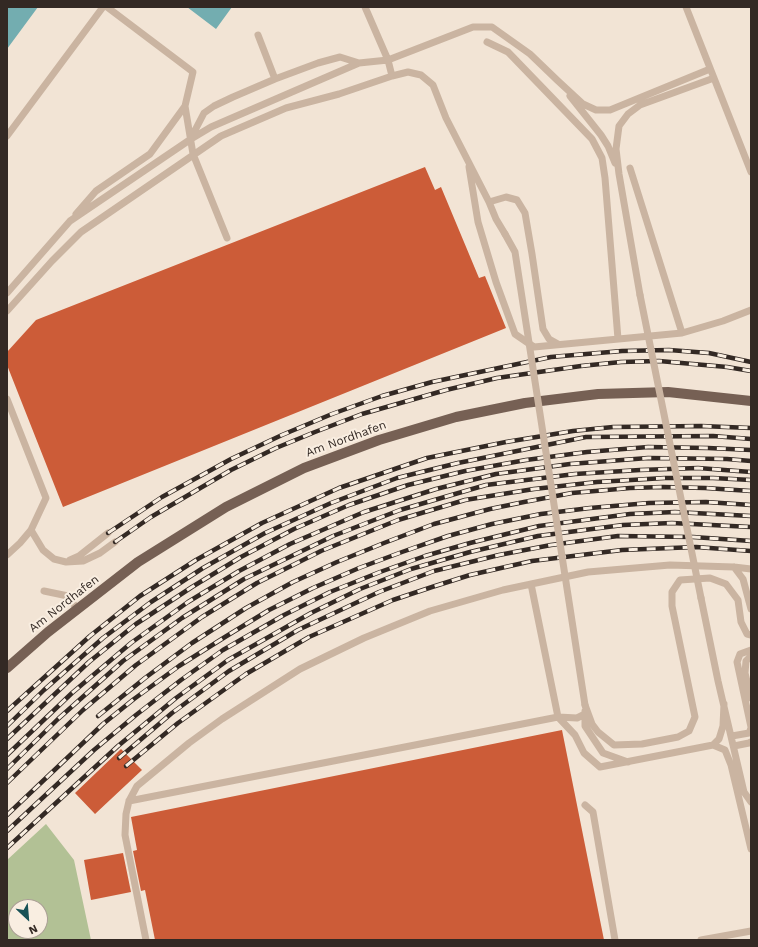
<!DOCTYPE html>
<html>
<head>
<meta charset="utf-8">
<style>
  body { margin:0 }
  #map { position:relative; width:758px; height:947px; overflow:hidden; background:#f2e4d5; font-family:"Work Sans",sans-serif }
  canvas { display:block }
  .frame { position:absolute; inset:0; border:8px solid #332924; pointer-events:none }
  .north { position:absolute; left:8px; top:899px; width:40px; height:40px; box-sizing:border-box; background:#f9eee1; border:1px solid #aa9f95; border-radius:50%; rotate:154deg; font-size:11px; font-weight:700; line-height:16px; text-align:center; color:#332924 }
  .north::after { content:''; display:block; margin:auto; width:14px; height:18px; background:#185256; clip-path:polygon(50% 0,100% 100%,50% 72%,0 100%) }
</style>
</head>
<body>
<div id="map">
<canvas width="758" height="947"></canvas>
<div class="frame"></div>
<div class="north">N</div>
</div>
<script>
const ctx = document.querySelector('canvas').getContext('2d');
ctx.lineJoin = 'round';
function fillPath(path, color) { ctx.fillStyle = color; ctx.fill(path, 'evenodd'); }
const toPath = rows => new Path2D(rows.map(r => 'M' + r).join(''));
function strokePath(path, color, width, dash) { ctx.strokeStyle = color; ctx.lineWidth = width; ctx.lineCap = dash ? 'butt' : 'round'; ctx.setLineDash(dash || []); ctx.stroke(path); }
function write(font, color, halo, rows, align = 'center') {
  ctx.font = font + ' "Work Sans",sans-serif'; ctx.lineWidth = 4; ctx.setLineDash([]); ctx.textBaseline = 'middle'; ctx.strokeStyle = halo; ctx.fillStyle = color; for (const [text, x, y, turn = 0] of rows) {
    ctx.save(); ctx.translate(x, y); ctx.rotate((+turn || 0) * Math.PI / 180); ctx.textAlign = isNaN(turn) ? turn : align; if (halo) ctx.strokeText(text, 0, 0); ctx.fillText(text, 0, 0); ctx.restore();
  }
}
fillPath(toPath([
  [46,824,74,860,91,940,7,940,7,860],
  [16,907,40,907,40,931,16,931]
]), '#b2c195');
fillPath(toPath([
  [7,7,38,7,7,49],
  [187,7,232,7,216,29]
]), '#73adb0');
fillPath(toPath([
  [425,167,435,190,441,187,479,278,485,276,506,328,63,507,7,365,7,352,36,320],
  [562,730,604,940,155,940,145,890,141,891,133,851,137,850,131,817],
  [121,749,142,770,95,814,75,793],
  [123,853,131,892,91,900,84,860]
]), '#cc5c38');
strokePath(toPath([
  [107,7,193,72,185,106,193,154,227,238],
  [365,7,388,60,392,76],
  [686,7,751,172],
  [258,35,275,79],
  [487,42,508,52,592,139,602,158,605,178,618,339],
  [570,96,601,135,608,146,615,163],
  [7,136,103,7],
  [191,138,204,113,214,106,233,97,275,79,318,63,340,57,359,63],
  [469,167,478,222,496,282,515,334,534,347,682,333,723,321,751,310],
  [630,168,682,333],
  [489,202,506,197,517,200,525,213,532,254,543,329,549,339,558,344],
  [76,214,96,191,150,154,185,106],
  [7,293,70,221,191,139,211,127,359,63,388,60,473,27,492,27,530,54,557,80,583,104,596,110,610,110,710,69],
  [640,295,619,174,616,149,619,126,628,114,640,105,714,78],
  [7,311,52,261,81,232,221,136,286,108,339,94,392,76,408,72,421,75,433,85,446,118,489,202,496,219,505,234],
  [7,399,46,498,31,530,20,543,7,555],
  [31,530,43,550,54,559,66,562,83,561,100,553,115,542],
  [70,560,79,556,108,533],
  [734,567,743,579,751,609],
  [531,584,558,717,575,735,584,753,600,767,713,745,719,739,723,726,724,704],
  [44,591,68,596,77,609],
  [701,598,718,681,744,792,751,802],
  [751,650,740,654,737,662,751,727],
  [751,656,746,661,745,673,751,698],
  [585,705,592,724,598,732,614,745,642,744,678,737,689,731,695,717,672,606,672,592,680,580,710,578,726,584,738,600,741,622,747,634,751,635],
  [585,711,585,726,603,753,628,762],
  [732,736,749,733,751,728],
  [713,745,725,750,731,765,751,849],
  [734,746,749,743,751,742],
  [129,801,558,717,577,718,585,714],
  [585,805,593,812,615,940],
  [146,940,125,835,126,814,129,801,137,786,189,743,222,719,300,669,364,638,430,611,503,590,588,572,670,565,734,567,751,569],
  [701,940,751,931]
]), '#cab4a1', 7);
strokePath(toPath([
  [7,668,48,632,138,562,226,507,304,468,379,440,456,417,525,403,598,394,668,392,751,401]
]), '#766054', 10);
const rail = toPath([
  [108,533,162,497,231,459,282,435,332,414,382,396,432,382,551,357,622,351,669,350,709,353,751,362],
  [115,542,151,517,231,470,276,448,315,432,362,414,446,390,497,378,581,366,621,362,659,361,727,367,751,371],
  [7,711,90,636,140,596,196,560,262,523,339,488,427,458,506,442,573,431,613,427,701,426,751,428],
  [98,716,145,678,192,643,246,608,293,582,337,562,384,543,434,524,490,509,524,502,572,493,630,488,663,487,705,488,751,491],
  [7,726,44,690,103,638,151,602,203,568,265,533,331,503,397,478,458,463,586,437,713,436,751,439],
  [7,739,89,662,136,624,192,587,241,557,294,529,349,505,408,485,465,471,526,460,587,452,648,447,708,448,751,450],
  [7,755,72,693,131,643,188,602,239,571,290,544,364,512,436,489,496,474,570,464,648,458,727,459,751,461],
  [119,758,172,713,229,671,298,630,379,592,434,571,499,555,551,545,618,536,693,537,751,541],
  [126,766,178,723,246,674,309,637,393,600,432,587,470,575,532,561,622,550,696,547,751,551],
  [7,769,58,719,123,661,182,618,244,579,333,536,400,510,486,485,575,474,640,470,698,468,751,472],
  [7,783,83,710,136,665,202,617,257,583,321,551,398,520,465,500,534,489,597,482,665,478,713,478,751,480],
  [7,815,103,724,134,699,179,666,225,637,269,610,313,588,359,568,402,552,448,536,492,524,541,514,590,508,649,503,706,502,751,505],
  [7,831,94,750,136,715,181,680,223,650,284,615,330,592,380,572,425,556,470,543,539,526,630,514,675,512,751,516],
  [7,848,118,746,176,698,228,660,311,613,360,589,411,569,470,552,538,536,623,525,672,523,751,527]
]);
strokePath(rail, '#332924', 4.5);
strokePath(rail, '#f9eee1', 3, [9]);
strokePath(toPath([
  [505,234,515,252,585,705],
  [640,295,701,598]
]), '#cab4a1', 7);
write('12px', '#332924', '#f9eee1', [
  ["Am Nordhafen",346,439,-20],
  ["Am Nordhafen",64,604,-38]
]);
</script>
</body>
</html>
